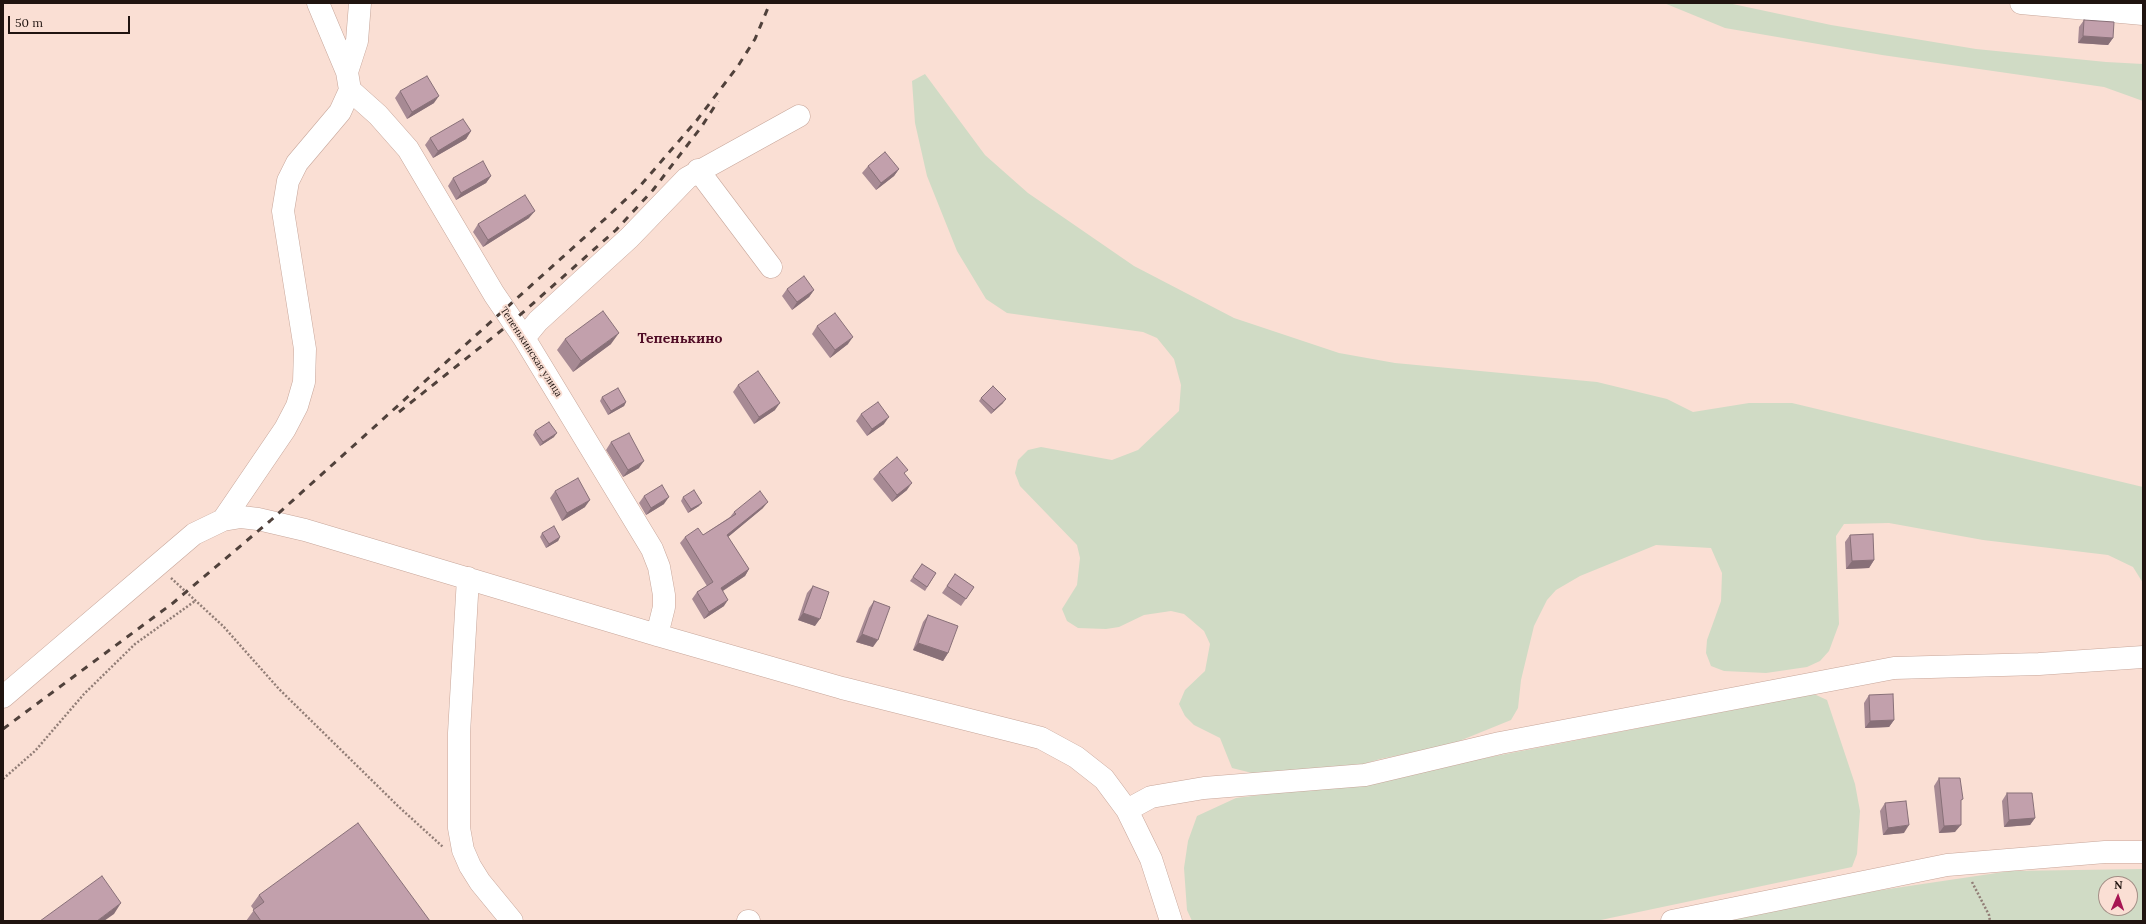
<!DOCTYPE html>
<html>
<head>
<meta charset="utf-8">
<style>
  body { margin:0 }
  #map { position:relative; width:2146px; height:924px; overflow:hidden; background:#fadfd4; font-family:Lora,serif }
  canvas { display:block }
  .frame { position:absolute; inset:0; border:4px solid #201410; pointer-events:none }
  .north { position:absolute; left:2098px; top:876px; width:40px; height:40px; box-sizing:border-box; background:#fadfd4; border:1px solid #a38e86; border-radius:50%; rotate:2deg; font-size:11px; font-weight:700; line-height:16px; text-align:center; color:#201410 }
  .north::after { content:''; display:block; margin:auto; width:14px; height:18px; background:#a71653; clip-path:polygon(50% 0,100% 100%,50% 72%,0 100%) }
  .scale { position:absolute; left:8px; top:16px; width:122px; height:18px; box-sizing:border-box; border:2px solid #201410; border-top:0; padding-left:5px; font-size:12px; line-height:14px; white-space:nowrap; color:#201410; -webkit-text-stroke:3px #fadfd4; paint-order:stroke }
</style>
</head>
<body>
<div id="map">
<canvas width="2146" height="924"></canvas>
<div class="frame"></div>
<div class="north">N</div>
<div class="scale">50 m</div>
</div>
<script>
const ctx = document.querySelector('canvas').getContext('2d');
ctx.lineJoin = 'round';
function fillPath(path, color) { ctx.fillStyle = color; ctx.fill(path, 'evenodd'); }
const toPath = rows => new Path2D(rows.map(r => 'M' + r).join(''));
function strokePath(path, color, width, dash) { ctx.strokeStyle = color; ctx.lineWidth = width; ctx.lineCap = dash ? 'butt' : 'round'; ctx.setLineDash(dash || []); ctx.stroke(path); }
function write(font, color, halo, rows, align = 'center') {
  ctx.font = font + ' Lora,serif'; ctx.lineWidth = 4; ctx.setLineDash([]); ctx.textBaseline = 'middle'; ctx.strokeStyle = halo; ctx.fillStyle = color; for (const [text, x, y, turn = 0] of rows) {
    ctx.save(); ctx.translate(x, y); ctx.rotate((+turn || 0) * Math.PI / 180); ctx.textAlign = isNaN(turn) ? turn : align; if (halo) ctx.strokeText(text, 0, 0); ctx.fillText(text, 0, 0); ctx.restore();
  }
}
fillPath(toPath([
  [1664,3,1728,3,1831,25,1976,49,2106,62,2143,64,2143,101,2104,87,1882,55,1725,28],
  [925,74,985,155,1028,193,1134,266,1234,318,1339,353,1395,363,1597,382,1667,399,1693,412,1749,403,1792,403,2143,487,2143,583,2133,567,2108,555,1983,540,1889,523,1844,524,1836,536,1839,624,1829,651,1820,661,1807,667,1766,673,1724,671,1711,666,1706,653,1707,640,1721,601,1722,573,1711,548,1656,545,1580,576,1556,590,1547,600,1534,626,1521,680,1518,708,1511,720,1447,746,1380,759,1328,775,1272,778,1232,768,1220,738,1194,725,1185,716,1179,704,1185,690,1205,671,1210,644,1204,631,1184,614,1171,611,1144,615,1119,627,1106,629,1078,628,1067,621,1062,609,1077,585,1080,558,1077,545,1020,486,1015,473,1018,460,1028,450,1041,447,1112,460,1138,450,1179,411,1181,385,1174,359,1157,338,1143,332,1007,313,986,299,957,251,927,176,915,123,912,81],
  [1814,694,1827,700,1855,784,1860,811,1857,854,1852,867,1596,921,1192,921,1187,910,1184,868,1188,841,1197,816,1236,798,1357,783],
  [2143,869,2143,921,1729,921,1808,901,2010,871],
  [2106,884,2130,884,2130,908,2106,908]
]), '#d0dbc5');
const minor = toPath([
  [2021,3,2143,14],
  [347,72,357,41,360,3],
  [350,90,378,115,408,149,494,294,524,338,652,549,659,567,664,595,664,607,657,635],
  [698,170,771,267],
  [524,338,538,321,629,238,687,178,799,116],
  [223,520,285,429,297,406,304,382,305,349,283,211,288,181,297,163,340,112,350,90,347,72,318,3],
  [468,578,459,733,459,828,463,850,470,866,480,882,512,921],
  [3,697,194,534,223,520,241,517,258,519,305,530,657,635,842,688,1041,738,1076,757,1104,779,1127,810,1151,859,1171,921],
  [1127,810,1151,797,1204,788,1365,775,1500,743,1894,668,2039,664,2143,657],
  [748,921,749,921],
  [1672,921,1947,865,2105,852,2143,852]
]);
strokePath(minor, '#c7a69a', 23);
strokePath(toPath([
  [171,578,223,626,279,689,399,807,443,847],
  [3,779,35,751,84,694,135,644,195,601],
  [1972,882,1989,915,1990,921]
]), '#917d76', 2.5, [2, 2]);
strokePath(minor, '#fff', 22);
strokePath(toPath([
  [399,412,512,322,616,230,653,190,702,126,718,101],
  [3,729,173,603,270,521,606,218,640,186,697,120,738,66,755,39,770,3]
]), '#50413b', 3, [7, 7]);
fillPath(toPath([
  [2084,20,2113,38,2108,45,2078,43,2079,27],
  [400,91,434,103,407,119,395,98],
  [471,131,466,139,433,158,425,145,430,138],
  [868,166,899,169,894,176,876,190,862,173],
  [491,176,486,183,456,200,448,186,453,178],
  [529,218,483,247,473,232,478,224],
  [787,289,814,290,809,297,792,310,782,296],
  [817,326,848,344,830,358,812,334],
  [565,339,611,344,573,372,557,350],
  [738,385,775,410,754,424,733,392],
  [602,397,626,402,624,406,608,415,600,401],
  [981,398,1003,403,991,414,979,401],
  [861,414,884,424,867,436,856,421],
  [535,431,554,437,540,446,533,435],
  [611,442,639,468,623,477,606,450],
  [879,472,905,474,907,490,892,502,873,479],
  [555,491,585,507,562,521,550,498],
  [644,496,664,504,646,515,639,503],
  [683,497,699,506,688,513,681,501],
  [763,508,728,537,749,569,745,576,723,591,724,606,704,619,692,599,697,592,707,586,680,543,685,537,703,535,730,517,734,512],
  [542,533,560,537,558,541,546,548,540,537],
  [1850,535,1874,560,1869,568,1846,569,1845,542],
  [922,564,936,573,925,591,910,581],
  [955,574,974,587,961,606,942,593],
  [813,586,815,626,798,620,807,593],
  [874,601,873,647,856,642,869,608],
  [928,615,948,653,943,661,913,650,923,622],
  [1869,695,1894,720,1889,727,1865,728,1864,703],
  [1939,778,1961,802,1955,832,1939,833,1934,786],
  [2007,793,2035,818,2030,825,2004,827,2002,801],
  [1885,803,1904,833,1883,835,1880,811],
  [259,895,430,921,246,921,254,910,251,906]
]), '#a78a94');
fillPath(toPath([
  [2083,36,2113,38,2108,45,2078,43],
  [439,96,434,103,407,119,412,112],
  [471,131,466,139,433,158,438,151],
  [899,169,894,176,876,190,881,183],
  [491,176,486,183,456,200,461,193],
  [535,211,529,218,483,247,488,240],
  [814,290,809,297,792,310,797,302],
  [619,333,611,344,573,372,581,361],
  [853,337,848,344,830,358,835,350],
  [1006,399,1003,403,991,414,994,410],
  [626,402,624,406,608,415,611,411],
  [780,403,775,410,754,424,759,417],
  [889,417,884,424,867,436,872,429],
  [557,433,554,437,540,446,543,442],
  [644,461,639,468,623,477,628,470],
  [912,483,907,490,892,502,897,495],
  [669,497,664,504,646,515,651,508],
  [590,500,585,507,562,521,567,513],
  [768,502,763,508,722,542,727,535],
  [702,503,699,506,688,513,691,509],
  [560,537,558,541,546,548,549,544],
  [1874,560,1869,568,1846,569,1852,561],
  [749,569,745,576,716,595,721,588],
  [728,600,724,606,704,619,709,612],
  [803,613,820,619,815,626,798,620],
  [862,634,878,640,873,647,856,642],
  [918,643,948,653,943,661,913,650],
  [1894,720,1889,727,1865,728,1870,721],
  [2035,818,2030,825,2004,827,2009,820],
  [1909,825,1904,833,1883,835,1888,828],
  [1961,825,1955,832,1939,833,1944,826],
  [121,903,114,914,104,921,97,921]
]), '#887078');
const building = toPath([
  [2084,20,2114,22,2113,38,2083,36,2084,20],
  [427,76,439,96,412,112,400,91,427,76],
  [463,119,471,131,438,151,430,138,463,119],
  [885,152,899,169,881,183,868,166,885,152],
  [483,161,491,176,461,193,453,178,483,161],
  [525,195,535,211,488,240,478,224,525,195],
  [804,276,814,290,797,302,787,289,804,276],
  [603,311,619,333,581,361,565,339,603,311],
  [835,313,853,337,835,350,817,326,835,313],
  [758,371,780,403,759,417,738,385,758,371],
  [993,386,1006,399,994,410,981,398,993,386],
  [618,388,626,402,611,411,602,397,618,388],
  [878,402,889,417,872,429,861,414,878,402],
  [549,422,557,433,543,442,535,431,549,422],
  [629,433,644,461,628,470,611,442,629,433],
  [897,457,908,470,904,473,912,483,897,495,879,472,897,457],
  [578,478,590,500,567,513,555,491,578,478],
  [662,485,669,497,651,508,644,496,662,485],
  [694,490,702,503,691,509,683,497,694,490],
  [760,491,768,502,727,535,749,569,721,588,728,600,709,612,697,592,713,582,685,537,698,528,703,535,736,514,734,512,760,491],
  [554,526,560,537,549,544,542,533,554,526],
  [1873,534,1874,560,1852,561,1850,535,1873,534],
  [922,564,936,573,927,587,913,577,922,564],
  [955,574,974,587,966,599,947,586,955,574],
  [813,586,829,592,820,619,803,613,813,586],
  [874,601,890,607,878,640,862,634,874,601],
  [928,615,958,626,948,653,918,643,928,615],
  [1893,694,1894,720,1870,721,1869,695,1893,694],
  [1939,778,1960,778,1963,799,1961,800,1961,825,1944,826,1939,778],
  [2007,793,2032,793,2035,818,2009,820,2007,793],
  [1906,801,1909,825,1888,828,1885,803,1906,801],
  [358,823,430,921,261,921,253,910,264,902,259,895,358,823],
  [102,876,121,903,97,921,40,921,102,876]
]);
fillPath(building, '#c2a0ac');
strokePath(building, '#887078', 1);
write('10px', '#201410', '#fadfd4', [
  ["Тепенькинская улица",531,352,57]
]);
write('bold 14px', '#4f0b25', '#fadfd4', [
  ["Тепенькино",680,339]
]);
</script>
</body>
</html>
